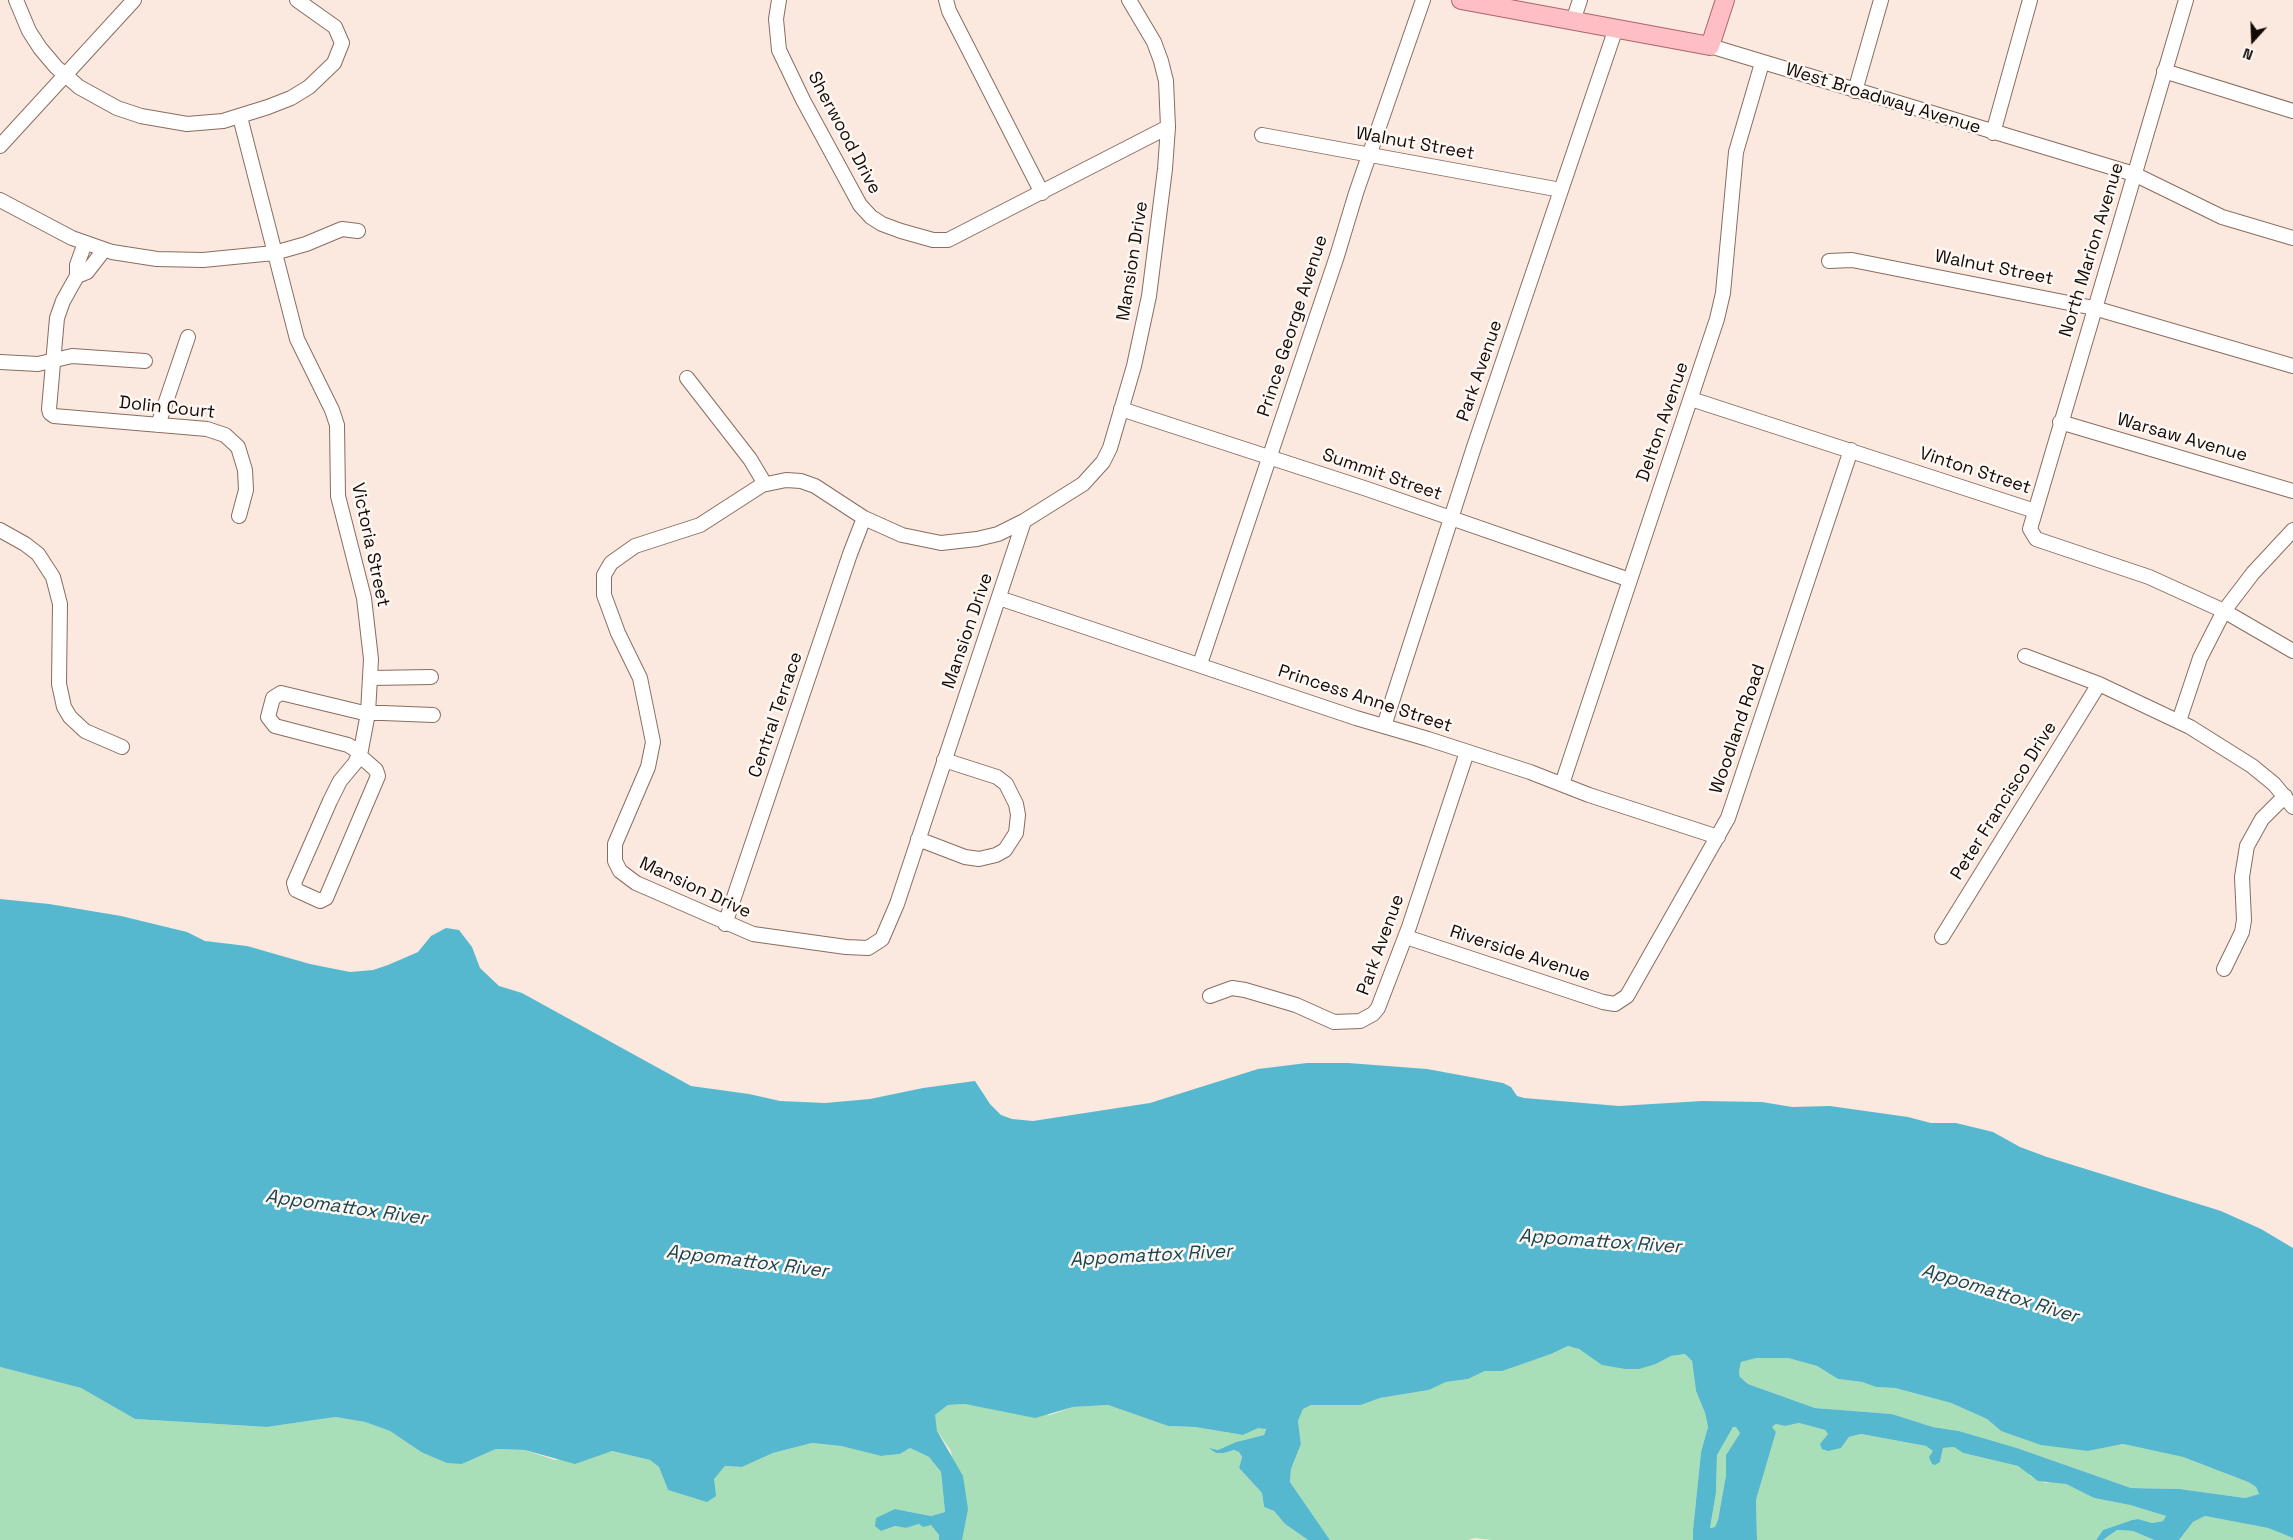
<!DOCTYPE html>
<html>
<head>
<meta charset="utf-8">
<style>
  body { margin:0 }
  #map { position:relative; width:2293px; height:1540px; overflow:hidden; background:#fbe8de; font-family:"Space Grotesk",sans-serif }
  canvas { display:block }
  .north { position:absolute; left:2228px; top:15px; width:50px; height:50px; -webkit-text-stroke:4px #fef8f4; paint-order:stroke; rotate:200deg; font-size:14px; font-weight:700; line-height:20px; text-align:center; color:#140a05 }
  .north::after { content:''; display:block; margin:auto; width:18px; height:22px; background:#140a05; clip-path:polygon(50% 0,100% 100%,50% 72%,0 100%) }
</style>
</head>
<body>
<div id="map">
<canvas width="2293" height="1540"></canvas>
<div class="north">N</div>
</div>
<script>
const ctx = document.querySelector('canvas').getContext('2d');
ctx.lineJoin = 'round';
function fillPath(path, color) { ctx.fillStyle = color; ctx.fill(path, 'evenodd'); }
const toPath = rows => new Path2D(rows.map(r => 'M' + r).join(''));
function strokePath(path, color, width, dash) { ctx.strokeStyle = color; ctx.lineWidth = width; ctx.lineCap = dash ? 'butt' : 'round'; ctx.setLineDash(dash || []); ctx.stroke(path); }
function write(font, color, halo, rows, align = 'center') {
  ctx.font = font + ' "Space Grotesk",sans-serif'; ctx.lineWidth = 5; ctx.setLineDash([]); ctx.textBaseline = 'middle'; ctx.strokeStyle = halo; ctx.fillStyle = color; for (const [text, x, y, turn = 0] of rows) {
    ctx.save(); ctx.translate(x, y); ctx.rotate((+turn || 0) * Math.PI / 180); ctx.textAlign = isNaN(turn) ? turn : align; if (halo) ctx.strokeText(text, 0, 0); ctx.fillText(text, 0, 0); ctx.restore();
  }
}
fillPath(toPath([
  [1568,1346,1579,1349,1602,1364,1625,1369,1656,1364,1671,1356,1685,1354,1692,1361,1696,1391,1705,1413,1708,1427,1701,1452,1693,1530,1693,1540,1492,1540,1474,1538,1469,1540,1330,1540,1290,1482,1291,1469,1301,1444,1298,1421,1303,1409,1310,1405,1361,1405,1380,1398,1429,1390,1446,1382,1468,1379,1485,1371,1502,1370,1551,1354],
  [1757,1358,1788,1358,1817,1366,1838,1379,1862,1382,1876,1387,1895,1388,1951,1403,1987,1419,2001,1431,2088,1451,2123,1444,2183,1457,2248,1482,2256,1487,2259,1494,2245,1498,2180,1489,2131,1488,2017,1448,1959,1431,1933,1427,1892,1414,1815,1408,1748,1384,1740,1377,1739,1372,1741,1362],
  [0,1367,81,1388,135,1419,267,1427,334,1417,365,1422,390,1431,421,1452,462,1464,496,1449,525,1450,555,1460,612,1451,650,1460,659,1467,668,1490,676,1491,714,1478,725,1466,742,1467,773,1453,812,1443,841,1446,881,1456,900,1454,910,1448,929,1457,941,1472,945,1512,931,1516,895,1509,881,1531,895,1526,906,1528,919,1524,931,1525,939,1535,939,1540,0,1540],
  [965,1404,1050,1415,1073,1407,1108,1405,1168,1426,1195,1427,1243,1435,1258,1427,1266,1428,1264,1435,1236,1442,1218,1450,1211,1448,1224,1453,1234,1450,1239,1452,1242,1457,1239,1468,1262,1493,1264,1507,1274,1511,1285,1524,1308,1540,962,1540,951,1451,937,1431,934,1420,935,1415,948,1405],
  [1799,1423,1825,1430,1841,1448,1849,1437,1861,1434,1926,1446,1934,1451,1940,1462,1943,1448,1954,1447,1963,1453,2018,1466,2028,1472,2030,1476,2046,1483,2055,1481,2066,1484,2094,1498,2130,1505,2166,1516,2163,1521,2152,1523,2138,1519,2132,1520,2103,1530,2096,1540,1757,1540,1756,1500,1776,1432,1771,1428,1776,1424,1785,1426],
  [1736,1426,1740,1433,1726,1455,1726,1475,1718,1520,1715,1527,1710,1528,1716,1493,1717,1455,1722,1443,1733,1427],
  [2205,1516,2268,1528,2293,1538,2293,1540,2179,1540,2193,1522],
  [2117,1530,2133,1531,2154,1540,2103,1540]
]), '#a9dfb8');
fillPath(toPath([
  [0,899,49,904,121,916,187,932,205,941,247,946,310,964,350,972,373,970,388,965,418,952,431,936,446,928,459,930,472,947,480,968,499,986,522,993,691,1086,749,1094,780,1101,825,1103,870,1099,923,1088,975,1081,990,1104,1001,1115,1012,1119,1033,1121,1150,1103,1258,1069,1307,1063,1348,1063,1427,1069,1503,1083,1511,1087,1517,1096,1524,1098,1619,1106,1702,1101,1762,1102,1792,1107,1830,1106,1908,1117,1931,1123,1956,1123,1993,1132,2020,1147,2047,1157,2221,1211,2261,1229,2293,1248,2293,1538,2268,1528,2205,1516,2193,1522,2179,1540,2154,1540,2133,1531,2117,1530,2103,1540,2096,1540,2103,1530,2132,1520,2138,1519,2152,1523,2163,1521,2166,1516,2130,1505,2094,1498,2066,1484,2038,1481,2018,1466,1963,1453,1954,1447,1943,1448,1940,1462,1935,1465,1932,1464,1929,1457,1933,1451,1926,1446,1861,1434,1849,1437,1841,1448,1828,1451,1822,1449,1820,1444,1828,1434,1825,1430,1799,1423,1785,1426,1776,1424,1772,1427,1776,1432,1756,1500,1757,1540,1693,1540,1693,1530,1701,1452,1708,1427,1705,1413,1696,1391,1692,1361,1685,1354,1671,1356,1656,1364,1639,1369,1625,1369,1602,1365,1579,1349,1568,1346,1551,1354,1502,1371,1485,1371,1468,1379,1446,1382,1429,1390,1380,1398,1361,1405,1311,1405,1303,1409,1298,1421,1301,1444,1291,1469,1290,1482,1330,1540,1308,1540,1285,1524,1274,1511,1264,1507,1262,1493,1239,1468,1242,1457,1239,1452,1234,1450,1224,1453,1216,1453,1209,1448,1218,1450,1236,1442,1264,1435,1266,1429,1258,1428,1243,1435,1195,1427,1168,1426,1108,1405,1073,1407,1035,1418,965,1404,948,1405,935,1415,937,1431,963,1476,968,1509,962,1540,939,1540,939,1535,931,1525,923,1527,919,1524,906,1528,895,1526,881,1531,875,1526,876,1518,895,1509,931,1516,945,1512,941,1472,929,1457,910,1448,900,1454,881,1456,841,1446,812,1443,773,1453,742,1467,725,1466,714,1479,716,1496,707,1502,668,1490,659,1467,650,1460,612,1451,575,1464,525,1450,496,1449,462,1464,447,1463,421,1452,390,1431,365,1422,335,1417,267,1427,135,1419,81,1388,0,1367],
  [1757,1358,1788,1358,1817,1366,1838,1379,1862,1382,1876,1387,1895,1388,1951,1403,1987,1419,2001,1431,2041,1445,2088,1451,2123,1444,2183,1457,2248,1482,2256,1487,2259,1494,2245,1498,2180,1489,2131,1488,2017,1448,1959,1431,1933,1427,1892,1414,1815,1408,1748,1384,1740,1377,1739,1372,1741,1362],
  [1733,1427,1736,1427,1740,1433,1726,1455,1726,1475,1718,1520,1715,1527,1710,1528,1716,1493,1717,1455]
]), '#56b8ce');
const minor = toPath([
  [16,0,29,31,40,48,56,67,79,87,117,108,141,116,187,124,223,121,268,107,291,98,309,87,334,63,342,43,335,27,297,0],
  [779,0,776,19,779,50,803,100,860,205,871,217,882,224,901,231,933,240,948,240,1168,127],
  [946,0,949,11,1042,193],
  [2186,0,2030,529,2036,539,2149,577,2224,611,2293,651],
  [1573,21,1580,0],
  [1710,46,2134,174,2222,217,2293,238],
  [2164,71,2293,111],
  [1855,91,1881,0],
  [240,117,297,339,332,410,337,425,338,496,364,598,371,659,368,713,361,750,359,755,355,763,340,781,330,801,294,883,296,890,320,901,326,898,378,776,376,770,359,755,356,750,348,745,275,726,268,717,273,698,281,693,364,713,383,713,433,715],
  [1993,133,2030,0],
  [1262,135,1561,190],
  [0,146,134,0],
  [0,200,72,238,112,252,157,259,203,260,274,253,306,244,342,229,358,231],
  [85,243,77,265,77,276,87,272,104,250],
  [1829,261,1852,260,2094,308,2293,366],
  [77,276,63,301,57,318,49,409,50,413,54,416,207,429,225,435,238,447,245,470,246,490,239,516],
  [0,362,38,364,72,356,145,361],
  [687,378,750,459,765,484],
  [1691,399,2035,511],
  [1121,409,1367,489,1630,580],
  [2060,422,2293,491],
  [158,425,188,337],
  [1024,521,897,904,882,939,868,948,846,947,753,934,636,883,620,871,615,861,615,844,648,767,653,742,640,678,618,633,604,595,604,575,611,563,635,546,700,525,762,485,786,480,801,481,815,486,864,518,902,535,941,543,977,539,998,534,1024,521,1083,484,1103,462,1110,448,1134,366,1149,296,1165,169,1168,127,1166,81,1161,61,1154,42,1129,0],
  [0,530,25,544,38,554,53,577,60,604,59,684,64,707,70,717,85,731,122,747],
  [999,598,1356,718,1428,739,1530,772,1589,795,1718,837],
  [2025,656,2099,684,2190,727,2252,766,2274,784,2293,807],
  [1200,664,1337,256,1356,193,1423,0],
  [371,678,431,677],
  [2179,721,2200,658,2224,611,2253,573,2293,530],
  [1384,726,1474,447,1616,28],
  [1562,784,1717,319,1723,293,1736,152,1762,63],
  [918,839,965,857,979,859,996,855,1005,850,1016,833,1018,815,1016,804,1006,784,997,777,944,760],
  [725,924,850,554,864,518],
  [1406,937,1603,1002,1615,1004,1627,996,1728,818,1851,450],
  [1942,937,2099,684],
  [2224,969,2242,932,2244,920,2242,877,2247,846,2262,819,2285,796],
  [1210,996,1232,988,1245,990,1296,1005,1334,1022,1360,1021,1373,1014,1378,1008,1409,927,1467,752]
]);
const major = toPath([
  [1461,0,1710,46,1725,0]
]);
strokePath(minor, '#896d5f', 16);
strokePath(major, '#ac6467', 20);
strokePath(minor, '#fff', 14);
strokePath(major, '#febfc4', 18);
write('18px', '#140a05', '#fef8f4', [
  ["West Broadway Avenue",1883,99,17],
  ["Sherwood Drive",844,133,62],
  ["Walnut Street",1415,144,10],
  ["North Marion Avenue",2092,250,-73],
  ["Mansion Drive",1133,261,-81],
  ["Walnut Street",1994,268,11],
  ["Prince George Avenue",1293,326,-72],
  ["Park Avenue",1480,371,-71],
  ["Dolin Court",167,408,6],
  ["Delton Avenue",1663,422,-71],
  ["Warsaw Avenue",2182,438,16],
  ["Vinton Street",1975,471,18],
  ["Summit Street",1382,475,19],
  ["Victoria Street",370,545,78],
  ["Mansion Drive",968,631,-71],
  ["Princess Anne Street",1365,699,18],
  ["Central Terrace",776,715,-71],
  ["Woodland Road",1738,729,-71],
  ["Peter Francisco Drive",2004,801,-58],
  ["Mansion Drive",695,888,25],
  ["Park Avenue",1381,945,-70],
  ["Riverside Avenue",1520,954,18]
]);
write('italic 19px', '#19454f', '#fef8f4', [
  ["Appomattox River",346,1208,8],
  ["Appomattox River",1600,1242,4],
  ["Appomattox River",1151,1256,-3],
  ["Appomattox River",747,1262,7],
  ["Appomattox River",2000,1294,17]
]);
</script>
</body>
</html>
